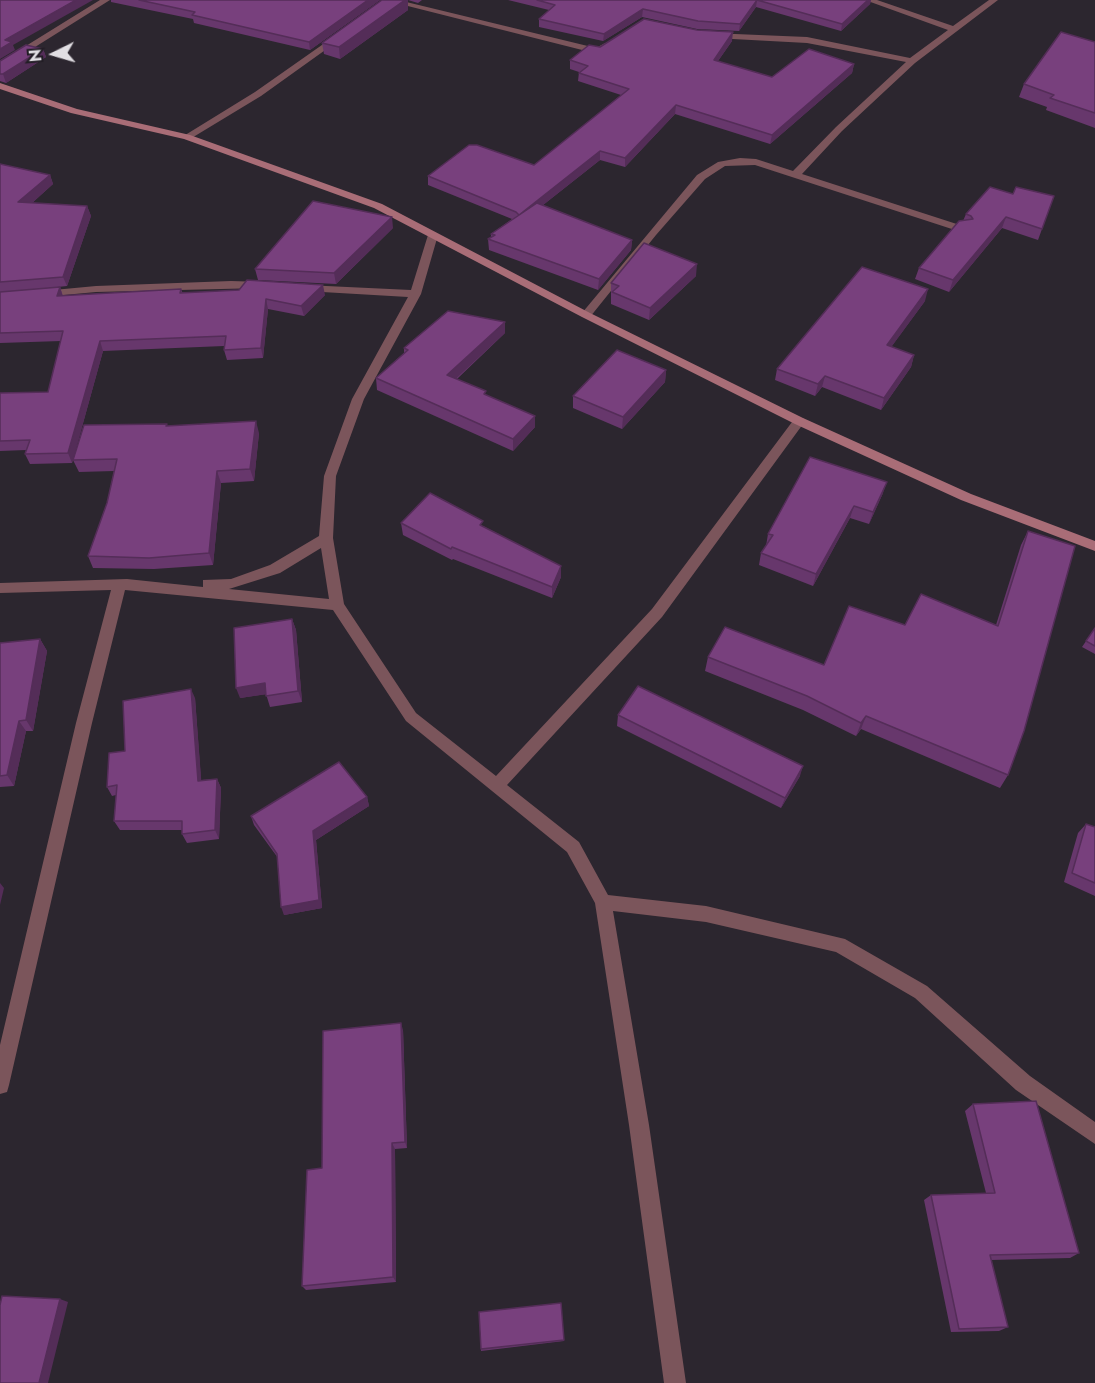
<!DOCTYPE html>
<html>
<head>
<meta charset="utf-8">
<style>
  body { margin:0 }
  #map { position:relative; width:1095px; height:1383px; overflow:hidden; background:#2c262f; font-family:Jost,sans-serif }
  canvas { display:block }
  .north { position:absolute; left:24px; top:24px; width:60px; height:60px; -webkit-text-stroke:4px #221d25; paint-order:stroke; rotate:265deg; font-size:16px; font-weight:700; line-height:24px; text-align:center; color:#e1dee3 }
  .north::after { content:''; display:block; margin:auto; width:21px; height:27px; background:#e1dee3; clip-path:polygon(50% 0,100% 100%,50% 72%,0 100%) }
</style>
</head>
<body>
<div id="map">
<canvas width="1095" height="1383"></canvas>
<div class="north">N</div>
</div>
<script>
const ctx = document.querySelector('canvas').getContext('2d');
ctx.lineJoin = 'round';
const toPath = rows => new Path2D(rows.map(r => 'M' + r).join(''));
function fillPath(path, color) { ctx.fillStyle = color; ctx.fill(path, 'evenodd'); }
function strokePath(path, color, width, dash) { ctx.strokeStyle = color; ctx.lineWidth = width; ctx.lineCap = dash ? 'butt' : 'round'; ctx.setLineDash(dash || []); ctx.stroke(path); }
fillPath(toPath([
  [100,0,110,0,0,69,0,62,100,0],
  [384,0,398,0,596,48,605,43,609,46,598,54,384,0],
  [865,0,877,0,953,26,989,0,998,0,915,63,842,131,802,174,966,227,966,231,958,231,755,165,725,166,705,179,656,235,590,317,582,317,582,313,697,175,718,162,740,158,756,159,793,171,836,127,906,62,807,43,714,38,711,37,711,33,807,37,910,58,948,30,865,0],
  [339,33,343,36,342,38,261,96,190,139,182,137,255,92,339,33],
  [433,232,438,235,421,294,364,399,336,476,333,538,344,604,416,713,496,776,652,609,795,418,803,418,805,421,803,424,662,617,507,785,579,842,608,895,706,906,845,939,927,986,1030,1076,1095,1122,1095,1144,1016,1090,915,998,836,952,706,922,613,911,649,1125,686,1383,664,1383,629,1125,595,903,567,852,406,721,333,610,125,590,92,723,9,1085,7,1092,0,1094,0,1045,76,723,111,590,0,593,0,583,127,579,203,587,203,580,231,579,270,565,319,536,324,476,352,399,408,297,305,291,299,288,305,285,411,290,428,235,433,232],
  [321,548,329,599,229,589,280,573,321,548],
  [231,281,263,282,269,285,263,288,96,292,0,301,0,295,96,286,231,281]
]), '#7b555b');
fillPath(toPath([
  [0,83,77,109,190,135,382,204,590,313,803,418,971,494,1095,541,1095,551,961,500,795,424,582,317,374,208,184,139,71,113,0,89,0,83]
]), '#a96d77');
fillPath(toPath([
  [111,0,380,0,310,50,194,23,193,19,111,2],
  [382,0,408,0,408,10,340,59,324,54,322,43],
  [408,0,422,0,418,3],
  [508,0,871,0,870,4,841,31,756,7,739,31,697,29,642,17,603,41,539,27,539,19,549,10],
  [732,41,718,61,772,77,854,64,852,73,770,144,675,114,625,167,600,160,543,205,632,240,631,250,598,290,489,250,488,239,491,238,491,234,512,219,428,185,428,176,534,165,621,95,578,81,579,72,570,69,570,60,600,47],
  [1095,42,1095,128,1046,110,1047,107,1019,97,1024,84],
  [43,49,46,57,6,83,0,81,0,61],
  [0,164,50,175,53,184,32,203,87,206,91,216,67,286,39,289,60,287,63,296,181,289,182,292,325,295,304,316,268,309,263,358,227,360,224,350,224,346,103,351,72,463,30,464,25,454,26,450,0,451,0,393,48,392,61,341,0,343],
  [1013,194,1054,196,1038,240,1002,228,949,292,915,279,919,268,963,221,966,214],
  [393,228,336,284,258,280,255,269],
  [696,276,649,320,611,304,611,283],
  [925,301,891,347,914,355,911,367,881,410,822,387,815,396,775,380,777,369],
  [505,333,457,379,486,395,535,416,535,427,513,451,377,390,376,378,404,353,404,348],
  [666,370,665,382,622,429,573,408,573,396],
  [167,424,167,426,259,433,254,481,221,483,213,565,154,569,93,568,88,556,107,503,114,471,79,472,73,460],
  [883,493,869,524,850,518,813,586,759,565,761,553,766,546,768,534],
  [401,523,483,526,561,566,561,577,552,598,453,559,452,560,403,535],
  [1028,531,1008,775,1000,788,861,729,856,736,803,710,705,671,708,657,824,665,905,625,996,625,1021,545],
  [292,619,296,630,302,702,270,707,266,694,240,698],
  [1095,628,1095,654,1082,647],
  [40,639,47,651,33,731,26,731,14,786,0,787,0,643],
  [195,698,201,780,217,779,221,788,219,839,187,843,182,834,182,830,120,830,114,821,116,795,112,796,107,787,125,751],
  [618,715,800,776,781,808,617,726],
  [367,797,369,806,316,840,322,908,284,915,278,858,254,825,251,816],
  [1086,824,1095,827,1095,896,1064,882,1078,833],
  [403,1030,407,1148,395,1149,396,1282,306,1290,302,1286,322,1168],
  [973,1104,1079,1253,1070,1258,991,1260,1008,1327,999,1331,951,1332,924,1200,931,1195,986,1193,965,1111],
  [561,1303,564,1341,481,1351,481,1349]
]), '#67376c');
fillPath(toPath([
  [76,0,93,0,13,45,15,50,0,59,0,49,5,40],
  [368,0,380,0,310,50,309,42],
  [405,0,408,0,408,10,340,59,339,47],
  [757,0,756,7,739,31,740,24],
  [868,0,871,0,870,4,841,31,842,24],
  [643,9,642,17,603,41,604,34],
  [733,32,732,41,713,68,714,60],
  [43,49,46,57,6,83,3,74],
  [854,64,852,73,770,144,772,135],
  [676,105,675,114,625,167,625,158],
  [600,151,600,160,519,224,519,215],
  [50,175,53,184,22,212,18,202],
  [87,206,91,216,67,286,63,277],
  [392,217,393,228,336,284,334,273],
  [1006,217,1002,228,949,292,953,280],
  [632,240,631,250,598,290,599,279],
  [697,264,696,276,649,320,650,308],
  [323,285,325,295,304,316,301,306],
  [60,287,63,297,57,296],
  [928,289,925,301,884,357,887,345],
  [266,299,268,309,263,358,261,348],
  [505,322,505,333,448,386,447,375],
  [100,341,103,351,72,463,68,453],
  [914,355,911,367,881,410,884,398],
  [666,370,665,382,622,429,623,417],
  [825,376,822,387,815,396,818,384],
  [535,416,535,427,513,451,513,439],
  [256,421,259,433,254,481,250,469],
  [217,471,221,483,213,565,209,553],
  [887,482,883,493,869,524,873,512],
  [854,506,850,518,813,586,816,574],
  [561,566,561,577,552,598,552,587],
  [292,619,296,630,302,702,298,691],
  [40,639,47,651,33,731,26,720],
  [265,683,268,694,240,698,236,688],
  [191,689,195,698,202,790,198,781],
  [866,716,861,729,856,736,861,723],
  [19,721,26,731,14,786,7,775],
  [803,766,800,776,781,808,785,798],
  [217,779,221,788,219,839,215,830],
  [367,797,369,806,316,840,322,908,284,915,281,907,313,831],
  [0,883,4,888,0,905],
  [401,1023,403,1030,407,1148,405,1142],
  [392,1143,395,1149,396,1282,393,1277],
  [60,1299,68,1302,48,1383,39,1383]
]), '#542d58');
const building = toPath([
  [0,0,76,0,5,40,12,42,0,49,0,0],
  [139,0,368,0,309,42,192,15,195,12,139,0],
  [382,0,405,0,339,47,322,43,382,0],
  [537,0,757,0,740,24,698,21,643,9,604,34,539,19,555,5,537,0],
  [757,0,868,0,842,24,757,0],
  [644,19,697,30,733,32,714,60,772,77,809,49,854,64,772,135,676,105,625,158,600,151,519,215,516,212,428,176,469,145,477,145,534,165,629,89,579,73,588,66,570,60,589,45,600,47,644,19],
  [1061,32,1095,42,1095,113,1050,98,1054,95,1024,84,1061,32],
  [26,45,43,49,3,74,0,74,0,61,26,45],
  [0,164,50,175,18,202,87,206,63,277,0,282,0,164],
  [990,187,1013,194,1016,187,1054,196,1042,229,1006,217,953,280,919,268,959,221,973,219,971,216,966,214,990,187],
  [313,201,392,217,334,273,255,269,313,201],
  [537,203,632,240,599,279,488,239,495,235,491,234,537,203],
  [644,243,697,264,650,308,612,292,619,286,611,283,644,243],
  [862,267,928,289,887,345,914,355,884,398,825,376,818,384,777,369,862,267],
  [247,280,323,285,301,306,266,299,261,348,224,350,226,336,100,341,68,453,25,454,30,440,0,441,0,393,48,392,63,331,0,333,0,292,60,287,57,296,181,289,180,293,239,290,247,280],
  [448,311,505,322,447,375,486,391,484,394,535,416,513,439,376,378,408,350,404,348,448,311],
  [617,350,666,370,623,417,573,396,617,350],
  [256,421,250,469,217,471,209,553,149,558,88,556,107,503,117,459,73,460,84,425,167,424,166,426,256,421],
  [810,457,887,482,873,512,854,506,816,574,761,553,773,535,768,534,810,457],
  [430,493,483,521,480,525,561,566,552,587,452,547,451,549,401,523,430,493],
  [1028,531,1075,546,1024,731,1008,775,866,716,861,723,807,696,708,657,725,627,824,665,849,606,905,625,921,594,998,626,1028,531],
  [292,619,298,691,266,696,265,683,236,688,234,628,292,619],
  [1095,628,1095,646,1086,641,1095,628],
  [40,639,26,720,19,721,7,775,0,776,0,643,40,639],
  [638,686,803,766,785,798,618,715,638,686],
  [191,689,198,781,217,779,215,830,182,834,182,821,114,821,117,785,107,787,109,753,125,751,123,701,191,689],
  [339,762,367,797,313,831,319,900,281,907,277,854,251,816,339,762],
  [1086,824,1095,827,1095,883,1072,873,1086,824],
  [401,1023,405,1142,392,1143,393,1277,302,1286,307,1170,322,1168,323,1031,401,1023],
  [1036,1101,1079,1253,990,1255,1008,1327,959,1329,931,1195,995,1193,973,1104,1036,1101],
  [2,1296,60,1299,39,1383,0,1383,0,1305,2,1296],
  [561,1303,564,1340,481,1349,479,1312,561,1303]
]);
fillPath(building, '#78407d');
strokePath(building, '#542d58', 1.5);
</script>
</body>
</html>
